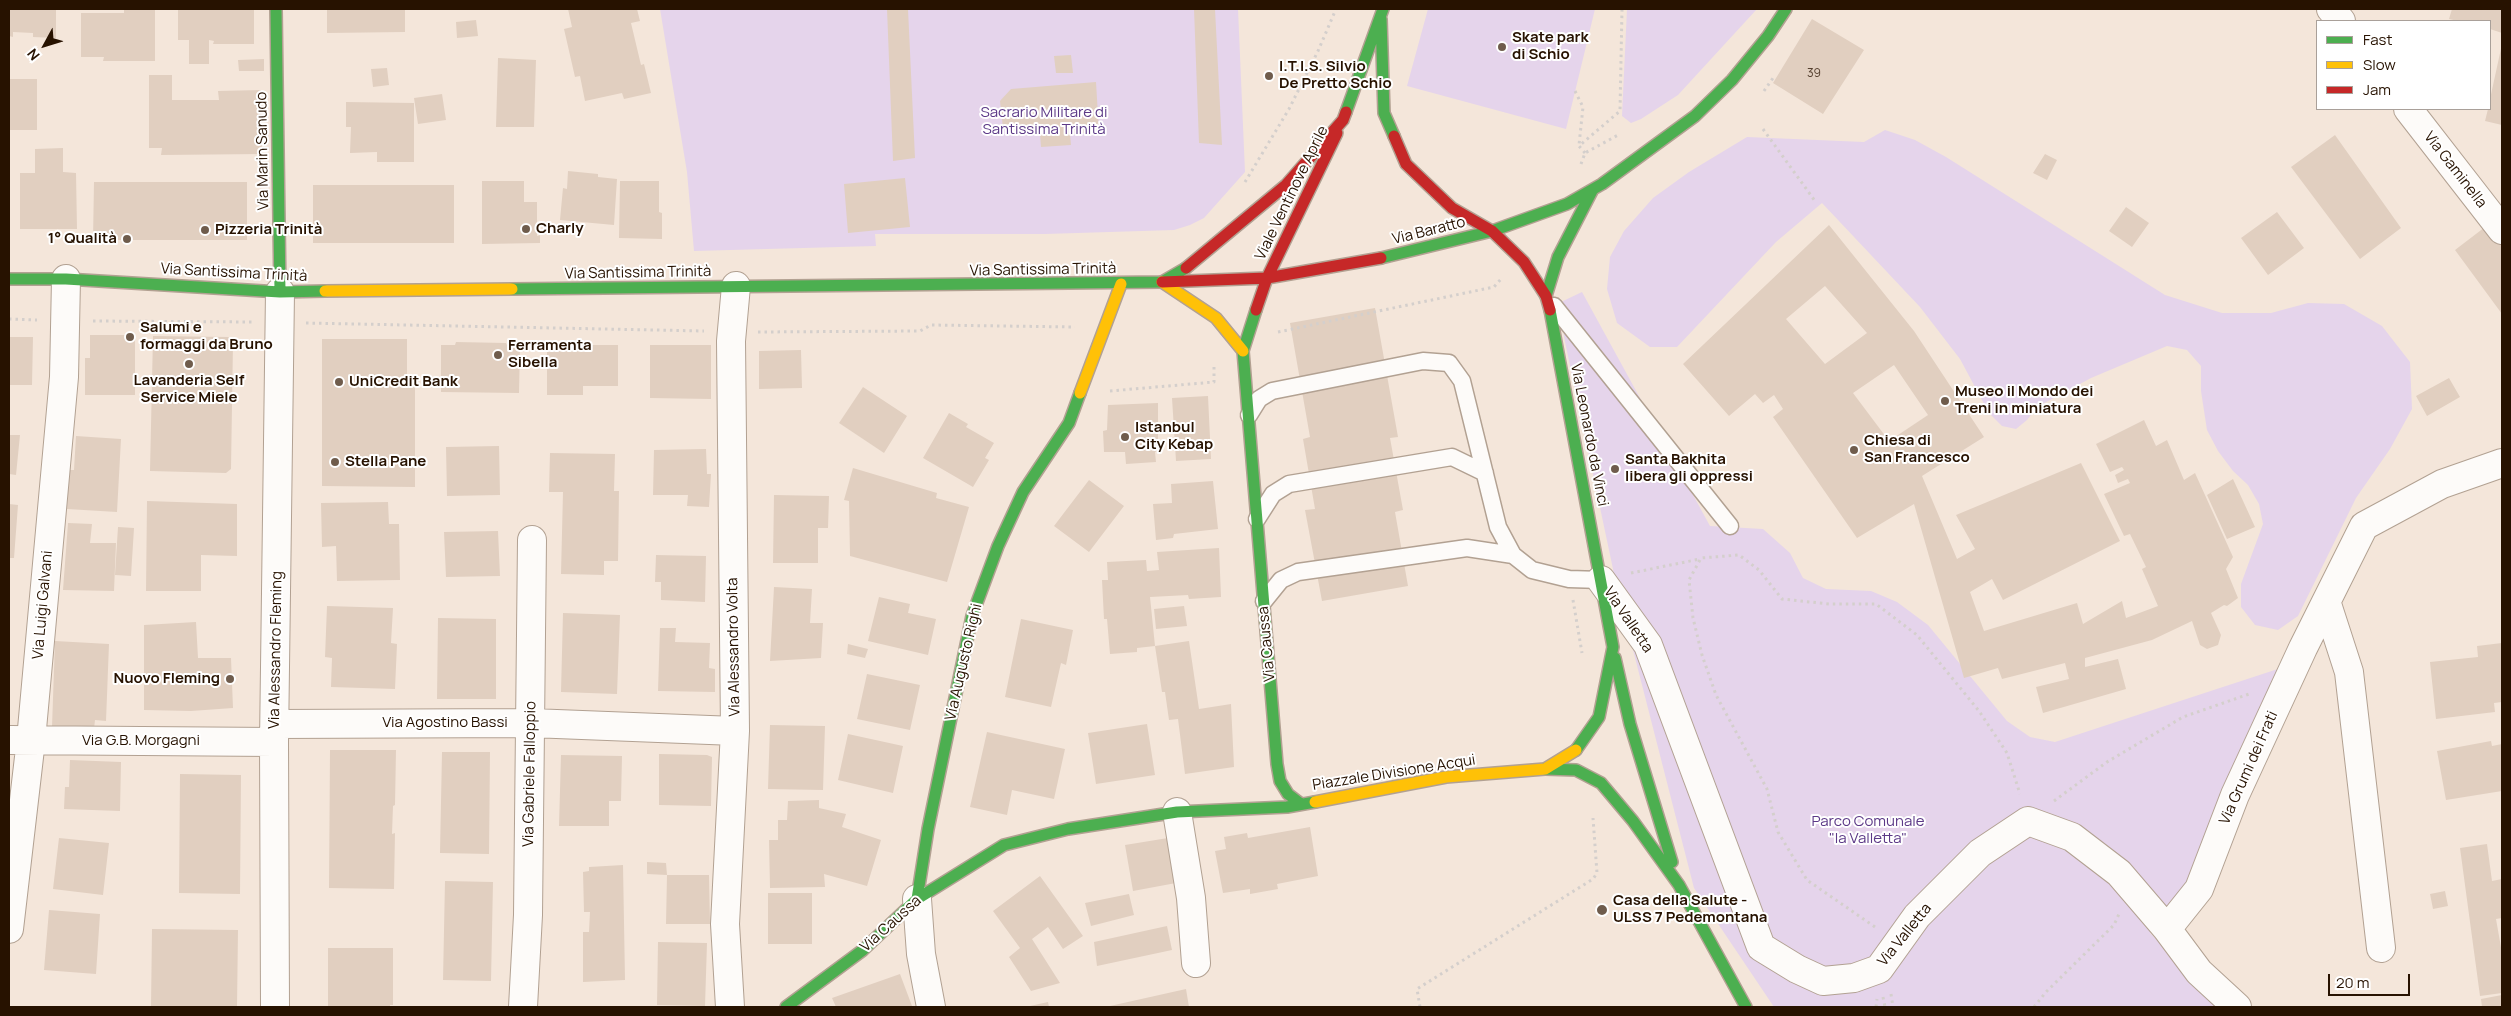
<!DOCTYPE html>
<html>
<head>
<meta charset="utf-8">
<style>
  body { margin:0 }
  #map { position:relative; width:2511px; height:1016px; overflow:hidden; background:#f4e6da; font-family:Manrope,sans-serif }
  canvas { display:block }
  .frame { position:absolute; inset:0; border:10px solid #271200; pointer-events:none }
  .legend { position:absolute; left:2316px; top:20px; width:175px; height:90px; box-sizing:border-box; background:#fff; border:1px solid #a9a099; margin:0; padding:6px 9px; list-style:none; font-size:15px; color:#271200 }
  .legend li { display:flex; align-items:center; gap:10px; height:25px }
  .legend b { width:25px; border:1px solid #a9a099 }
  .north { position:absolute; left:20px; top:20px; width:50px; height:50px; -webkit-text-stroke:4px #fff; paint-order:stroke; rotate:231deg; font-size:14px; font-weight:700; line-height:20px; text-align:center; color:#271200 }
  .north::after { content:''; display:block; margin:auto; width:18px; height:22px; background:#271200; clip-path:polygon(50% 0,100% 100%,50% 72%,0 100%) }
  .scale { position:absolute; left:2328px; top:974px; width:82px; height:22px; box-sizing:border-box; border:2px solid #271200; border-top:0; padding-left:6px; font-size:15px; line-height:18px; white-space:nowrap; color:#271200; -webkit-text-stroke:4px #fff; paint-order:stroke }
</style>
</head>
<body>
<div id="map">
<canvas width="2511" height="1016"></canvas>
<div class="frame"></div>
<ul class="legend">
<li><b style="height:6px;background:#4caf50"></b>Fast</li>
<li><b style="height:6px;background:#ffc107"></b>Slow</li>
<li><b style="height:6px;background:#c62828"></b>Jam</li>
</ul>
<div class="north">N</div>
<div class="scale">20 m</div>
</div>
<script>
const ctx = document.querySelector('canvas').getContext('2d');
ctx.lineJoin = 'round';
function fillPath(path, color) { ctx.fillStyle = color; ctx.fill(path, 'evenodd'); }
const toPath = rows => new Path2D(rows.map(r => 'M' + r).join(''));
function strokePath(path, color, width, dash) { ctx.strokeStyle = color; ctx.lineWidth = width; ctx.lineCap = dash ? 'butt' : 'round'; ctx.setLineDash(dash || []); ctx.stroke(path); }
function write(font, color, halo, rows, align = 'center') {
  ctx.font = font + ' Manrope,sans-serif'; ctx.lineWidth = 4; ctx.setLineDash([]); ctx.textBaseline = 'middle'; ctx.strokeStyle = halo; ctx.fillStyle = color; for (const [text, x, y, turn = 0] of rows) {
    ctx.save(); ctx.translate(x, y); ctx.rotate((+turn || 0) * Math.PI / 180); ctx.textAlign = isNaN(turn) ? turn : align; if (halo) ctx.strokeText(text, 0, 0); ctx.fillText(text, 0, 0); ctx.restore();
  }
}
fillPath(toPath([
  [660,9,1238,9,1245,172,1204,218,1190,225,1174,230,1045,234,875,234,876,246,694,251,687,172],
  [1428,9,1595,9,1566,129,1407,86],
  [1627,9,1757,9,1678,95,1641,119,1631,123,1622,116],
  [1885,130,1915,140,1946,157,2165,295,2222,313,2271,313,2308,303,2344,304,2382,326,2410,362,2412,409,2390,449,2356,498,2298,616,2278,630,2255,625,2241,607,2241,584,2263,524,2259,504,2248,485,2233,471,2218,451,2207,430,2201,391,2201,366,2187,350,2167,346,2091,378,2037,407,2027,420,2016,429,2002,426,1989,413,1960,359,1920,307,1822,203,1776,242,1677,347,1650,347,1617,323,1607,289,1610,257,1624,231,1653,198,1689,172,1747,137,1864,142],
  [1582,292,1710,526,1763,529,1790,553,1803,578,1826,589,1871,591,1897,602,1928,625,2007,721,2030,737,2055,742,2287,666,2190,877,2150,933,2226,1007,1774,1007,1694,888,1621,603,1615,588,1613,569,1564,337,1561,302]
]), '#e5d4eb');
fillPath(toPath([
  [9,9,56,9,56,38,33,37,33,33,13,32,13,37,9,36],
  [124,9,155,9,155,61,103,61,104,57,81,57,81,13,124,13],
  [178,9,254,9,254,44,213,44,214,41,209,40,209,64,189,64,189,40,178,40],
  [327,9,405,9,405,32,327,33],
  [568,9,637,9,640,21,631,23,641,65,644,64,651,93,624,99,622,93,585,101,580,76,575,77,564,29,572,27],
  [887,9,908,9,915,158,893,161],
  [1194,9,1215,9,1222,145,1199,143],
  [2452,9,2502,9,2502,33,2490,29,2490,21,2458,21,2449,19],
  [1812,19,1864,50,1823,114,1773,83],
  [476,20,478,36,457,38,456,22],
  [2502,44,2502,125,2485,121,2488,109,2490,109,2490,99],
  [1071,55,1073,73,1056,73,1054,56],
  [498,58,536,60,534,127,496,127],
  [264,59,264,71,239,71,238,60],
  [387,68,389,85,373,87,371,69],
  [149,75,172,75,172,100,219,100,218,91,261,90,262,154,161,155,162,148,149,148],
  [9,79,37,79,37,130,9,130],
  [1096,82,1099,132,1070,134,1071,145,1041,147,1040,134,1013,135,1003,128,1000,101,1011,89],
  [442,94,446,120,418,124,414,98],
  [346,102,414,103,414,162,377,162,377,152,350,153,351,127,346,127],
  [2335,135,2401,228,2360,259,2291,167],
  [63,148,63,172,76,173,77,229,20,229,20,173,35,173,35,149],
  [2045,154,2057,160,2047,180,2033,173],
  [568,171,598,174,598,177,617,179,614,225,560,220,563,188,567,189],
  [905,178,910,227,848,233,844,184],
  [482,181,524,181,524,202,537,202,537,236,540,235,540,243,482,244],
  [620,181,659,181,659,212,662,213,662,239,619,238],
  [94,182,247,182,247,240,93,240],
  [313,185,454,185,454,243,313,243],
  [2126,207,2149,223,2132,247,2109,231],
  [2277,212,2304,248,2268,275,2241,238],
  [2489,224,2502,242,2502,314,2455,250],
  [1829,225,1914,331,1984,437,1922,476,1957,559,1975,549,1956,515,2081,463,2120,541,2003,600,1992,579,1970,592,1984,631,2077,603,2083,624,2122,601,2126,618,2158,606,2142,569,2146,567,2130,534,2124,536,2104,494,2130,483,2128,479,2118,483,2115,475,2124,470,2122,467,2110,472,2096,444,2144,420,2156,446,2167,440,2184,480,2195,473,2233,557,2226,569,2238,598,2227,606,2224,605,2211,613,2221,635,2218,645,2207,649,2200,645,2192,621,2152,640,2085,658,2085,667,2118,659,2126,689,2043,713,2036,687,2069,679,2065,663,2002,679,1998,668,1964,678,1914,504,1857,538,1773,417,1783,409,1774,395,1763,403,1755,394,1729,416,1683,364],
  [1825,286,1867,333,1825,364,1786,319],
  [1894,365,1928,415,1889,441,1853,393],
  [1375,308,1398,437,1390,438,1403,510,1395,512,1408,586,1322,601,1305,510,1315,509,1303,439,1310,437,1290,323],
  [90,335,135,335,135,395,85,395,85,358,90,358],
  [153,336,229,337,233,342,231,469,226,473,150,471],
  [9,337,33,337,32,385,9,385],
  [322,339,407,339,407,384,415,385,415,487,322,486],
  [456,342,506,343,507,345,520,346,519,393,441,392,441,345,455,345],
  [547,345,618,345,618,386,583,386,583,395,547,395],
  [650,345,711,345,711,399,650,398],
  [801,350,802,388,759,389,759,351],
  [2449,378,2460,397,2427,416,2416,396],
  [863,387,907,416,884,453,839,423],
  [1208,396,1211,459,1176,461,1172,398],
  [1158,403,1158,451,1155,452,1156,462,1126,464,1125,452,1104,452,1103,431,1107,430,1108,405],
  [949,413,968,424,966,427,994,443,985,458,989,460,973,487,923,458],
  [9,435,20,435,16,475,9,474],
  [76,436,121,439,117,512,67,509,69,470,74,470],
  [499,446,500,495,447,496,446,447],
  [706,449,707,474,711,474,709,507,687,506,688,495,653,495,654,450],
  [550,453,615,454,614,491,619,491,618,561,604,561,604,575,561,574,563,492,549,492],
  [853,468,937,493,936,498,969,507,947,582,850,556,849,501,844,500],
  [2233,479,2255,527,2227,539,2207,495],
  [1089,480,1124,506,1089,552,1054,526],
  [1213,481,1218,529,1174,534,1173,538,1156,540,1153,504,1172,503,1171,484],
  [774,495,829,496,828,528,818,528,818,563,773,563],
  [147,501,237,504,237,556,201,555,201,591,146,591],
  [388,502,389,524,399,524,400,580,337,581,336,546,322,547,321,503],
  [9,504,18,505,14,558,9,558],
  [68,523,92,524,90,543,116,543,114,591,63,590],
  [118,527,134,528,131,576,115,575],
  [498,531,500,576,446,577,444,532],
  [1219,548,1221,597,1189,599,1188,595,1150,597,1155,646,1189,641,1199,709,1231,704,1234,767,1185,774,1178,719,1169,720,1165,692,1162,692,1155,646,1137,648,1137,652,1110,654,1107,619,1104,619,1102,580,1108,580,1107,562,1146,560,1147,571,1159,570,1157,552],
  [656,555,706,556,705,602,661,600,661,582,655,582],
  [774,587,812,589,810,623,823,623,821,658,770,661],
  [879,597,910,604,908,613,936,619,928,655,868,641],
  [327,606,393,608,391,643,397,644,395,689,331,687,332,658,325,657],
  [1184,606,1187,626,1156,629,1154,609],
  [563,613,620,615,617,694,561,692],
  [438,618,496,619,496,699,437,699],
  [1021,619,1073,630,1066,665,1061,663,1051,707,1005,697],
  [196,622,198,658,231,658,233,708,191,711,144,710,144,625],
  [660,628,676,628,675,642,710,643,709,668,715,669,715,692,658,691],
  [55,641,109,644,106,721,95,720,94,729,52,727],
  [2502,643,2502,702,2494,703,2495,712,2436,719,2430,662,2478,657,2477,646],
  [848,644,868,649,865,658,847,654],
  [867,674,920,685,910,730,857,719],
  [1147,724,1155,775,1096,784,1088,733],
  [770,725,825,726,823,790,768,789],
  [987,732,1065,749,1054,799,1012,790,1007,815,970,807],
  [848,734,903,746,893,793,838,780],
  [2491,741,2492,746,2502,744,2502,791,2446,800,2437,751],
  [330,750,396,750,395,805,393,806,392,834,395,833,394,889,329,888],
  [442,752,490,752,489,854,440,853],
  [659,754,707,755,712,757,711,806,659,805],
  [561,755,622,756,621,801,609,801,609,826,559,826],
  [70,760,121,762,120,811,64,809,65,787,69,787],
  [180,774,241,775,240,894,179,893],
  [819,800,819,808,846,814,842,827,881,840,867,886,824,874,825,887,770,888,769,840,778,840,778,820,787,820,788,801],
  [1310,827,1318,876,1277,884,1278,889,1250,894,1250,889,1223,893,1215,851,1226,849,1224,837,1247,833,1248,838],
  [59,838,109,843,103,895,53,889],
  [1168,838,1176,883,1133,891,1125,845],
  [2487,844,2492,881,2502,879,2502,918,2496,919,2502,953,2502,993,2480,996,2460,848],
  [647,862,666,863,667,875,647,874],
  [623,865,625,980,583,982,583,932,589,932,590,912,584,912,583,872,589,871,589,867],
  [667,875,709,875,710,924,666,924],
  [1040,876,1083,936,1063,949,1048,927,1032,939,1060,983,1031,991,1009,957,1020,948,993,911],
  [445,881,493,882,491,981,443,980],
  [2445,891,2448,906,2433,909,2430,894],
  [768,893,812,893,812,944,768,944],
  [1129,894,1134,915,1091,926,1085,903],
  [49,910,100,914,96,974,44,970],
  [1167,926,1172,950,1097,966,1094,942],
  [152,929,238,930,237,1007,151,1007],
  [658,942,707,943,705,1006,657,1005],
  [328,948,393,948,393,1005,390,1005,390,1007,328,1007],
  [900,974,912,1006,909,1007,836,1007,832,998],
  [1186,989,1189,1007,1110,1007,1110,1006],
  [2502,995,2502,1007,2482,1007,2481,999],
  [1048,1002,1049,1007,1030,1007,1030,1006]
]), '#e1cfc0');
const lane = toPath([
  [1554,306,1730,526],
  [1249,415,1259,399,1272,391,1423,361,1449,363,1462,381,1498,527,1513,555,1532,570,1569,579,1601,580],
  [1257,519,1273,494,1289,484,1452,457,1485,473],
  [1264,601,1281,580,1298,572,1467,548,1513,555]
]);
const street = toPath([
  [2331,9,2341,21],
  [2408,109,2502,230],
  [1601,580,1648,645,1761,947,1797,969,1823,981,1854,978,1879,969,1917,916,1980,853,2028,821,2072,837,2119,873,2167,929,2199,972,2237,1007],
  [2327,604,2349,672,2381,948],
  [276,724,531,723,735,731],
  [9,740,274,742],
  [1177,812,1191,898,1196,963],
  [917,899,921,954,931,1007],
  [9,929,31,740,64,377,66,279],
  [2167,929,2199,889,2235,795,2303,648,2364,526,2442,484,2502,463],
  [275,1007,274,742,280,292],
  [523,1007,528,915,532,540],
  [730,1007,725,924,735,731,731,341,736,286]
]);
const fast = toPath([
  [276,9,280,292],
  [1381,19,1384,113,1394,136],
  [1346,112,1383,9],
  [1381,258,1492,231,1567,204,1602,184,1695,116,1732,80,1768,36,1786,9],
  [9,279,66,279,280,292,325,291],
  [512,289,1162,282,1186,268],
  [1546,296,1558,257,1592,191],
  [1256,310,1243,351,1277,764,1280,781,1288,794,1301,804],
  [1550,310,1613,647,1599,717,1576,750],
  [1615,658,1630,724,1672,862],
  [1545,769,1576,770,1601,783,1633,821,1679,885,1746,1007],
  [917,899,928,829,972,616,998,546,1023,492,1069,423,1080,393],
  [786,1007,863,950,917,899,1004,845,1068,829,1177,812,1287,807,1315,802]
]);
const slow = toPath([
  [1162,282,1216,318,1243,351],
  [325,291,512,289],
  [1080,393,1121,284],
  [1315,802,1446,777,1545,769,1576,750]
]);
const jam = toPath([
  [1394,136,1406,164,1452,208,1492,231,1524,262,1546,296,1550,310],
  [1186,268,1286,185,1343,120,1346,112],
  [1162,282,1267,278,1381,258],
  [1256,310,1267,278,1337,133]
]);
strokePath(lane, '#b2a192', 19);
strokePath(street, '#b2a192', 30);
strokePath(fast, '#b2a192', 14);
strokePath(slow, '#b2a192', 14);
strokePath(jam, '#b2a192', 14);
strokePath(toPath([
  [1575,91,1583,107,1579,145],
  [1764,91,1773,78],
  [1763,129,1815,201],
  [1585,153,1579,146,1620,111,1622,9],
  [1581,164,1585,153,1620,134],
  [1245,182,1289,109,1318,51,1336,9],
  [9,319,37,320],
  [93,321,252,322],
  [306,323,704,331],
  [758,332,920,331,931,325,1075,327],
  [1278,332,1494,287,1501,279],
  [1110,391,1214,382,1214,366],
  [1631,573,1700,559],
  [1573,600,1582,653],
  [2054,801,2107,762,2183,717,2252,693],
  [1875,927,1807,880,1778,832,1767,789,1716,695,1702,655,1693,618,1689,580,1701,558,1739,555,1759,570,1782,599,1829,604,1876,604,1917,635,1979,711,2007,753,2020,794],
  [1891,994,1893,1007],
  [1883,997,1885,1007],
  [1420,1007,1417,989,1593,879,1597,873,1593,818],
  [1876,1007,1877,999],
  [2034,1007,2046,992,2114,925,2119,914]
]), '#d4cfcc', 3, [2.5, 4]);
strokePath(lane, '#fdfbf9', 16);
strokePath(street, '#fdfbf9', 28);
strokePath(fast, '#4caf50', 11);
strokePath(slow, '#ffc107', 11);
strokePath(jam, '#c62828', 11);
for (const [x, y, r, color] of [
  [1502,47,5,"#6f5c4c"],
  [1269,76,5,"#6f5c4c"],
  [526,229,5,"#6f5c4c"],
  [205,230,5,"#6f5c4c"],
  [127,239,5,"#6f5c4c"],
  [130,337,5,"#6f5c4c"],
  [498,355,5,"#6f5c4c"],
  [189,364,5,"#6f5c4c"],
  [339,382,5,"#6f5c4c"],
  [1945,401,5,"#6f5c4c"],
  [1125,437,5,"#6f5c4c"],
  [1854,450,5,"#6f5c4c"],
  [335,462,5,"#6f5c4c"],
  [1615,469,5,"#6f5c4c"],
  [230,679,5,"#6f5c4c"],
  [1602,910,6,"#6f5c4c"]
]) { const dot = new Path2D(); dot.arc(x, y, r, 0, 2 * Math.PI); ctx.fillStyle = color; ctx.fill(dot); strokePath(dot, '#fff', 2); }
write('12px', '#564130', null, [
  ["39",1814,74]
]);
write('bold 15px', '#271200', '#fff', [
  ["Skate park",1512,38],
  ["di Schio",1512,55],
  ["I.T.I.S. Silvio",1279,67],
  ["De Pretto Schio",1279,84],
  ["Charly",536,229],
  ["Pizzeria Trinità",215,230],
  ["1° Qualità",117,239,"right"],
  ["Salumi e",140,328],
  ["formaggi da Bruno",140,345],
  ["Ferramenta",508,346],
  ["Sibella",508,363],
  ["Lavanderia Self",189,381,"center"],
  ["Service Miele",189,398,"center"],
  ["UniCredit Bank",349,382],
  ["Museo il Mondo dei",1955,392],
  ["Treni in miniatura",1955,409],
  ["Istanbul",1135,428],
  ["City Kebap",1135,445],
  ["Chiesa di",1864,441],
  ["San Francesco",1864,458],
  ["Santa Bakhita",1625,460],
  ["libera gli oppressi",1625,477],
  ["Stella Pane",345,462],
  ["Nuovo Fleming",220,679,"right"],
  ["Casa della Salute -",1613,901],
  ["ULSS 7 Pedemontana",1613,918]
], 'left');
write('15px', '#5c3987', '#fff', [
  ["Sacrario Militare di",1044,113],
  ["Santissima Trinità",1044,130],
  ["Parco Comunale",1868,822],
  ["\"la Valletta\"",1868,839]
]);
write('15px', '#271200', '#fff', [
  ["Via Marin Sanudo",263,151,-91],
  ["Via Gaminella",2455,170,52],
  ["Viale Ventinove Aprile",1292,193,-64],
  ["Via Baratto",1429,231,-14],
  ["Via Santissima Trinità",1043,270,-1],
  ["Via Santissima Trinità",234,273,3],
  ["Via Santissima Trinità",638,273,-1],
  ["Via Leonardo da Vinci",1589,435,79],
  ["Via Luigi Galvani",43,605,-85],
  ["Via Valletta",1628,620,56],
  ["Via Caussa",1267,644,-95],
  ["Via Alessandro Volta",734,647,-91],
  ["Via Alessandro Fleming",276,650,-89],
  ["Via Augusto Righi",964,662,-77],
  ["Via Agostino Bassi",445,723],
  ["Via G.B. Morgagni",141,741],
  ["Via Grumi dei Frati",2249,768,-66],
  ["Piazzale Divisione Acqui",1394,773,-9],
  ["Via Gabriele Falloppio",530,774,-89],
  ["Via Caussa",891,924,-42],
  ["Via Valletta",1905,935,-51]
]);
</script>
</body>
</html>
